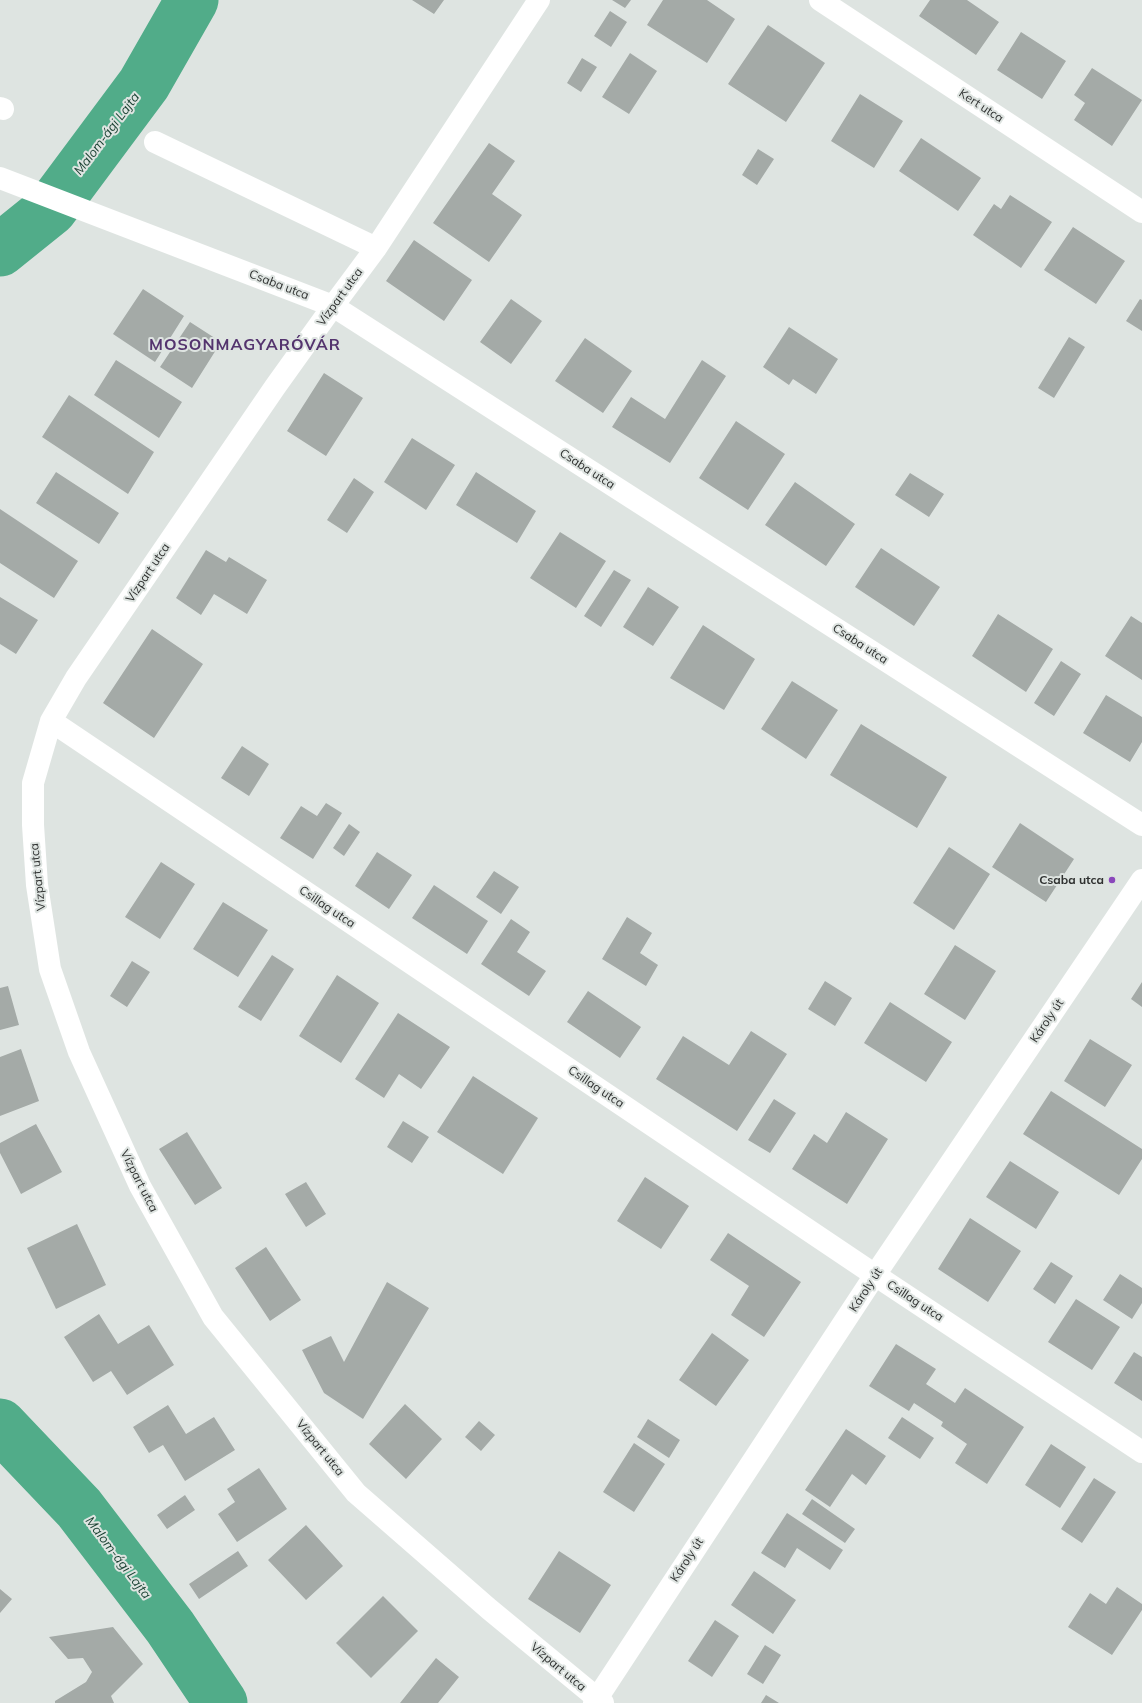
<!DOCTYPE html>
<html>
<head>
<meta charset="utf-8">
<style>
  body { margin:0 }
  canvas { display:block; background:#dee4e1 }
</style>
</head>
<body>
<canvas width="1142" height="1703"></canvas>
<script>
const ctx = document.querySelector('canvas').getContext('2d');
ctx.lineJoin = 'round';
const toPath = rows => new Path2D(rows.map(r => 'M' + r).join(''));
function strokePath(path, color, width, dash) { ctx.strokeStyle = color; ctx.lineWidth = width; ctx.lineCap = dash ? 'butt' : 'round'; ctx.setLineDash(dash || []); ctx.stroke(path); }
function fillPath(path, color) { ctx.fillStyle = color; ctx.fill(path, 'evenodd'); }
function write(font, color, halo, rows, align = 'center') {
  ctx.font = font + ' Mulish,sans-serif'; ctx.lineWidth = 4; ctx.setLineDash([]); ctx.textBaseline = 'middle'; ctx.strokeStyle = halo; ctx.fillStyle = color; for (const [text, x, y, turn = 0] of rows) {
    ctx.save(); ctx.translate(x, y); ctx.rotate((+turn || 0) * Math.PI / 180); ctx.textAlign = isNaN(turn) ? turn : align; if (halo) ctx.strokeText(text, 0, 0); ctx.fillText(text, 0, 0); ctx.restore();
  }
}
strokePath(toPath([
  [0,250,51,209,144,84,192,0],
  [0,1425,79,1508,170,1627,221,1703]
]), '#51ac89', 53);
fillPath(toPath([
  [412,0,444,0,434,14],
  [612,0,631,0,625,8],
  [663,0,707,0,735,19,707,63,647,25],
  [930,0,967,0,999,22,976,55,919,16],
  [610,11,627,22,611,47,594,36],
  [768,25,825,63,786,122,728,84],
  [1021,32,1066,61,1042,99,997,70],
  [630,53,657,71,629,114,602,97],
  [582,58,597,67,581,92,567,83],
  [1092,68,1142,100,1112,146,1074,120,1085,103,1074,95],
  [860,94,903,121,874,168,831,141],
  [921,138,981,178,958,211,899,171],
  [489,143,515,161,492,194,522,215,489,262,433,223],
  [758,149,774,159,757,185,742,175],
  [1010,195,1052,222,1021,268,973,235,994,204,1001,209],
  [1073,227,1125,261,1096,304,1044,270],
  [414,240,472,280,444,321,386,281],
  [143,289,184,316,155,362,113,334],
  [511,299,542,321,511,364,480,342],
  [1140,299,1142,300,1142,331,1126,321],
  [190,322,221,342,192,388,160,367],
  [789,327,838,359,816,394,793,379,789,385,763,367],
  [1069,337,1085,347,1054,398,1038,388],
  [585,338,632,371,603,413,555,381],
  [116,360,182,402,159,438,94,395],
  [702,360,726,376,670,463,612,427,631,397,665,419],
  [324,373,363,398,326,456,287,431],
  [69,395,154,452,128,494,42,437],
  [736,421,785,454,748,510,699,478],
  [412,438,455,465,426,510,384,482],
  [56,472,119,513,99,544,36,503],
  [476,472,536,511,517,543,456,505],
  [910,473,944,494,929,517,895,495],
  [354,478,374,492,347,533,327,520],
  [795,482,855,524,826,566,765,525],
  [0,509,78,561,54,598,0,563],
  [560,532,606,561,576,608,530,578],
  [881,548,940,587,914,626,855,587],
  [206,550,226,562,229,557,267,580,247,614,214,594,201,615,176,598],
  [614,570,631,580,601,627,584,616],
  [648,587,679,607,653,646,623,627],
  [0,597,38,620,16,654,0,644],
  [998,614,1053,649,1026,692,972,656],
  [1131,616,1142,623,1142,680,1105,656],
  [703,625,755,659,724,710,670,678],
  [152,629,203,664,154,738,103,703],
  [1061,661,1081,674,1054,716,1034,703],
  [792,681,838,710,806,759,761,729],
  [1106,695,1142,717,1142,742,1130,762,1083,733],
  [861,724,947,777,917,828,830,775],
  [242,746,269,764,249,796,221,778],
  [326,803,342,813,313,859,280,838,301,806,317,816],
  [1020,823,1074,859,1046,902,992,867],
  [349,824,360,832,344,856,333,848],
  [949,847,990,874,954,930,913,903],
  [377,852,412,875,389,909,355,886],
  [161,862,195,884,160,939,125,917],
  [494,871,519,887,501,914,476,897],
  [434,885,488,921,467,954,412,918],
  [223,902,268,930,238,977,193,949],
  [627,917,652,933,640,953,658,965,646,986,602,959],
  [511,919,530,932,517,952,546,971,529,996,481,964],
  [955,945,996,971,965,1020,924,994],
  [272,955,294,969,261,1021,238,1007],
  [132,961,150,972,127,1007,110,996],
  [337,975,379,1003,341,1063,299,1036],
  [825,981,852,998,835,1026,808,1009],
  [1142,982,1142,1007,1131,999],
  [8,986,19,1025,0,1030,0,988],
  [588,991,641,1027,620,1058,567,1022],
  [890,1002,952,1042,926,1082,864,1043],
  [398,1013,450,1047,421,1089,399,1074,384,1098,355,1079],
  [751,1031,787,1054,737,1131,656,1079,683,1036,729,1065],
  [1090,1039,1132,1065,1105,1107,1064,1081],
  [21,1049,39,1101,0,1116,0,1057],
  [473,1076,538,1118,503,1174,437,1132],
  [1051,1091,1142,1149,1142,1159,1119,1195,1023,1134],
  [774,1099,796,1113,770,1153,748,1140],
  [846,1112,888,1139,847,1204,792,1169,814,1134,827,1143],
  [403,1121,429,1137,412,1163,387,1147],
  [36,1124,62,1172,21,1194,0,1153,0,1143],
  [187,1132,222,1188,195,1205,159,1149],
  [1010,1161,1059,1192,1036,1229,986,1197],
  [645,1177,689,1206,661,1249,617,1221],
  [306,1182,326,1214,306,1227,285,1194],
  [970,1218,1021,1251,988,1302,938,1269],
  [77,1224,106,1285,56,1309,27,1248],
  [728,1233,801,1282,764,1337,731,1315,749,1286,710,1260],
  [266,1247,301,1300,270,1321,235,1268],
  [1051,1262,1073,1276,1055,1304,1033,1289],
  [1120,1274,1142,1288,1142,1303,1132,1319,1103,1300],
  [387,1282,429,1308,363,1419,324,1393,302,1350,331,1336,344,1362],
  [1076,1299,1120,1327,1092,1370,1048,1342],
  [99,1314,118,1344,149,1325,174,1365,127,1395,111,1371,93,1382,64,1337],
  [712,1333,749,1360,716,1406,679,1380],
  [896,1344,936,1369,926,1384,955,1403,965,1388,1024,1427,987,1484,955,1463,967,1444,941,1426,943,1422,914,1403,909,1411,869,1386],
  [1134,1352,1142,1357,1142,1401,1114,1383],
  [405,1404,442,1439,406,1479,369,1444],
  [168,1405,186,1434,214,1417,235,1450,185,1481,163,1445,149,1453,133,1427],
  [902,1417,934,1438,920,1459,888,1438],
  [648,1419,680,1440,669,1458,637,1437],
  [479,1421,495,1435,481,1451,465,1437],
  [846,1429,886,1456,866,1485,852,1474,830,1507,805,1490],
  [634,1443,665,1464,634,1512,603,1492],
  [1051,1444,1086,1467,1060,1508,1025,1485],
  [259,1468,287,1509,237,1542,218,1514,235,1502,227,1489],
  [1094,1478,1116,1492,1082,1543,1061,1529],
  [185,1495,195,1510,167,1529,157,1515],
  [812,1499,855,1529,845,1543,802,1514],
  [787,1513,843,1550,830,1570,797,1548,785,1568,761,1553],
  [306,1525,343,1566,306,1600,268,1560],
  [238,1551,248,1566,199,1599,189,1584],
  [559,1551,611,1585,580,1633,528,1599],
  [754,1571,796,1600,773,1634,731,1605],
  [1117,1587,1142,1604,1142,1610,1112,1655,1068,1627,1090,1593,1106,1604],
  [0,1589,12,1599,0,1613],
  [383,1596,418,1631,371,1678,336,1643],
  [715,1620,739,1636,712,1677,688,1661],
  [113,1627,143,1664,111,1696,114,1703,55,1703,55,1701,86,1682,92,1672,83,1658,68,1659,49,1637],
  [765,1645,781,1655,763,1684,747,1674],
  [436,1658,459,1677,438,1703,400,1703],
  [766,1695,779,1703,761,1703]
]), '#a4aaa7');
strokePath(toPath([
  [539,0,376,248,333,306,275,387,76,678,51,721,33,783,33,825,37,885,50,969,79,1052,140,1186,213,1317,356,1493,489,1609,603,1703],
  [820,0,1142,212],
  [0,108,3,109],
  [155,142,376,248],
  [0,178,333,306,1142,825],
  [51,721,875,1275,1142,1452],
  [594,1703,875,1275,1142,880]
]), '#fff', 22);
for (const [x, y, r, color] of [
  [1112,880,4,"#8a47bb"]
]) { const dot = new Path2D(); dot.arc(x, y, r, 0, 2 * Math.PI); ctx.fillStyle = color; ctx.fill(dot); strokePath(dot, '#dee4e1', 1.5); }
write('12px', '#2f3130', '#dee4e1', [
  ["Kert utca",981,106,33],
  ["Csaba utca",279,285,21],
  ["Vízpart utca",340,297,-54],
  ["Csaba utca",587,469,33],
  ["Vízpart utca",148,573,-56],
  ["Csaba utca",860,644,33],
  ["Vízpart utca",38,877,-96],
  ["Csillag utca",327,907,34],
  ["Károly út",1047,1021,-56],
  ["Csillag utca",596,1087,34],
  ["Vízpart utca",139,1181,63],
  ["Károly út",866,1290,-57],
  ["Csillag utca",915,1301,33],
  ["Vízpart utca",320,1448,51],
  ["Károly út",687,1560,-57],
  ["Vízpart utca",558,1667,40]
]);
write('bold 12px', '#2f3130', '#dee4e1', [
  ["Csaba utca",1104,880]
], 'right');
write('italic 13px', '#163e2f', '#dee4e1', [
  ["Malom-ági Lajta",107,134,-53],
  ["Malom-ági Lajta",118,1558,53]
]);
ctx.letterSpacing = '1px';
write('bold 16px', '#54346e', '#dee4e1', [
  ["MOSONMAGYARÓVÁR",245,345]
]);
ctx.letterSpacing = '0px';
</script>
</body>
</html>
